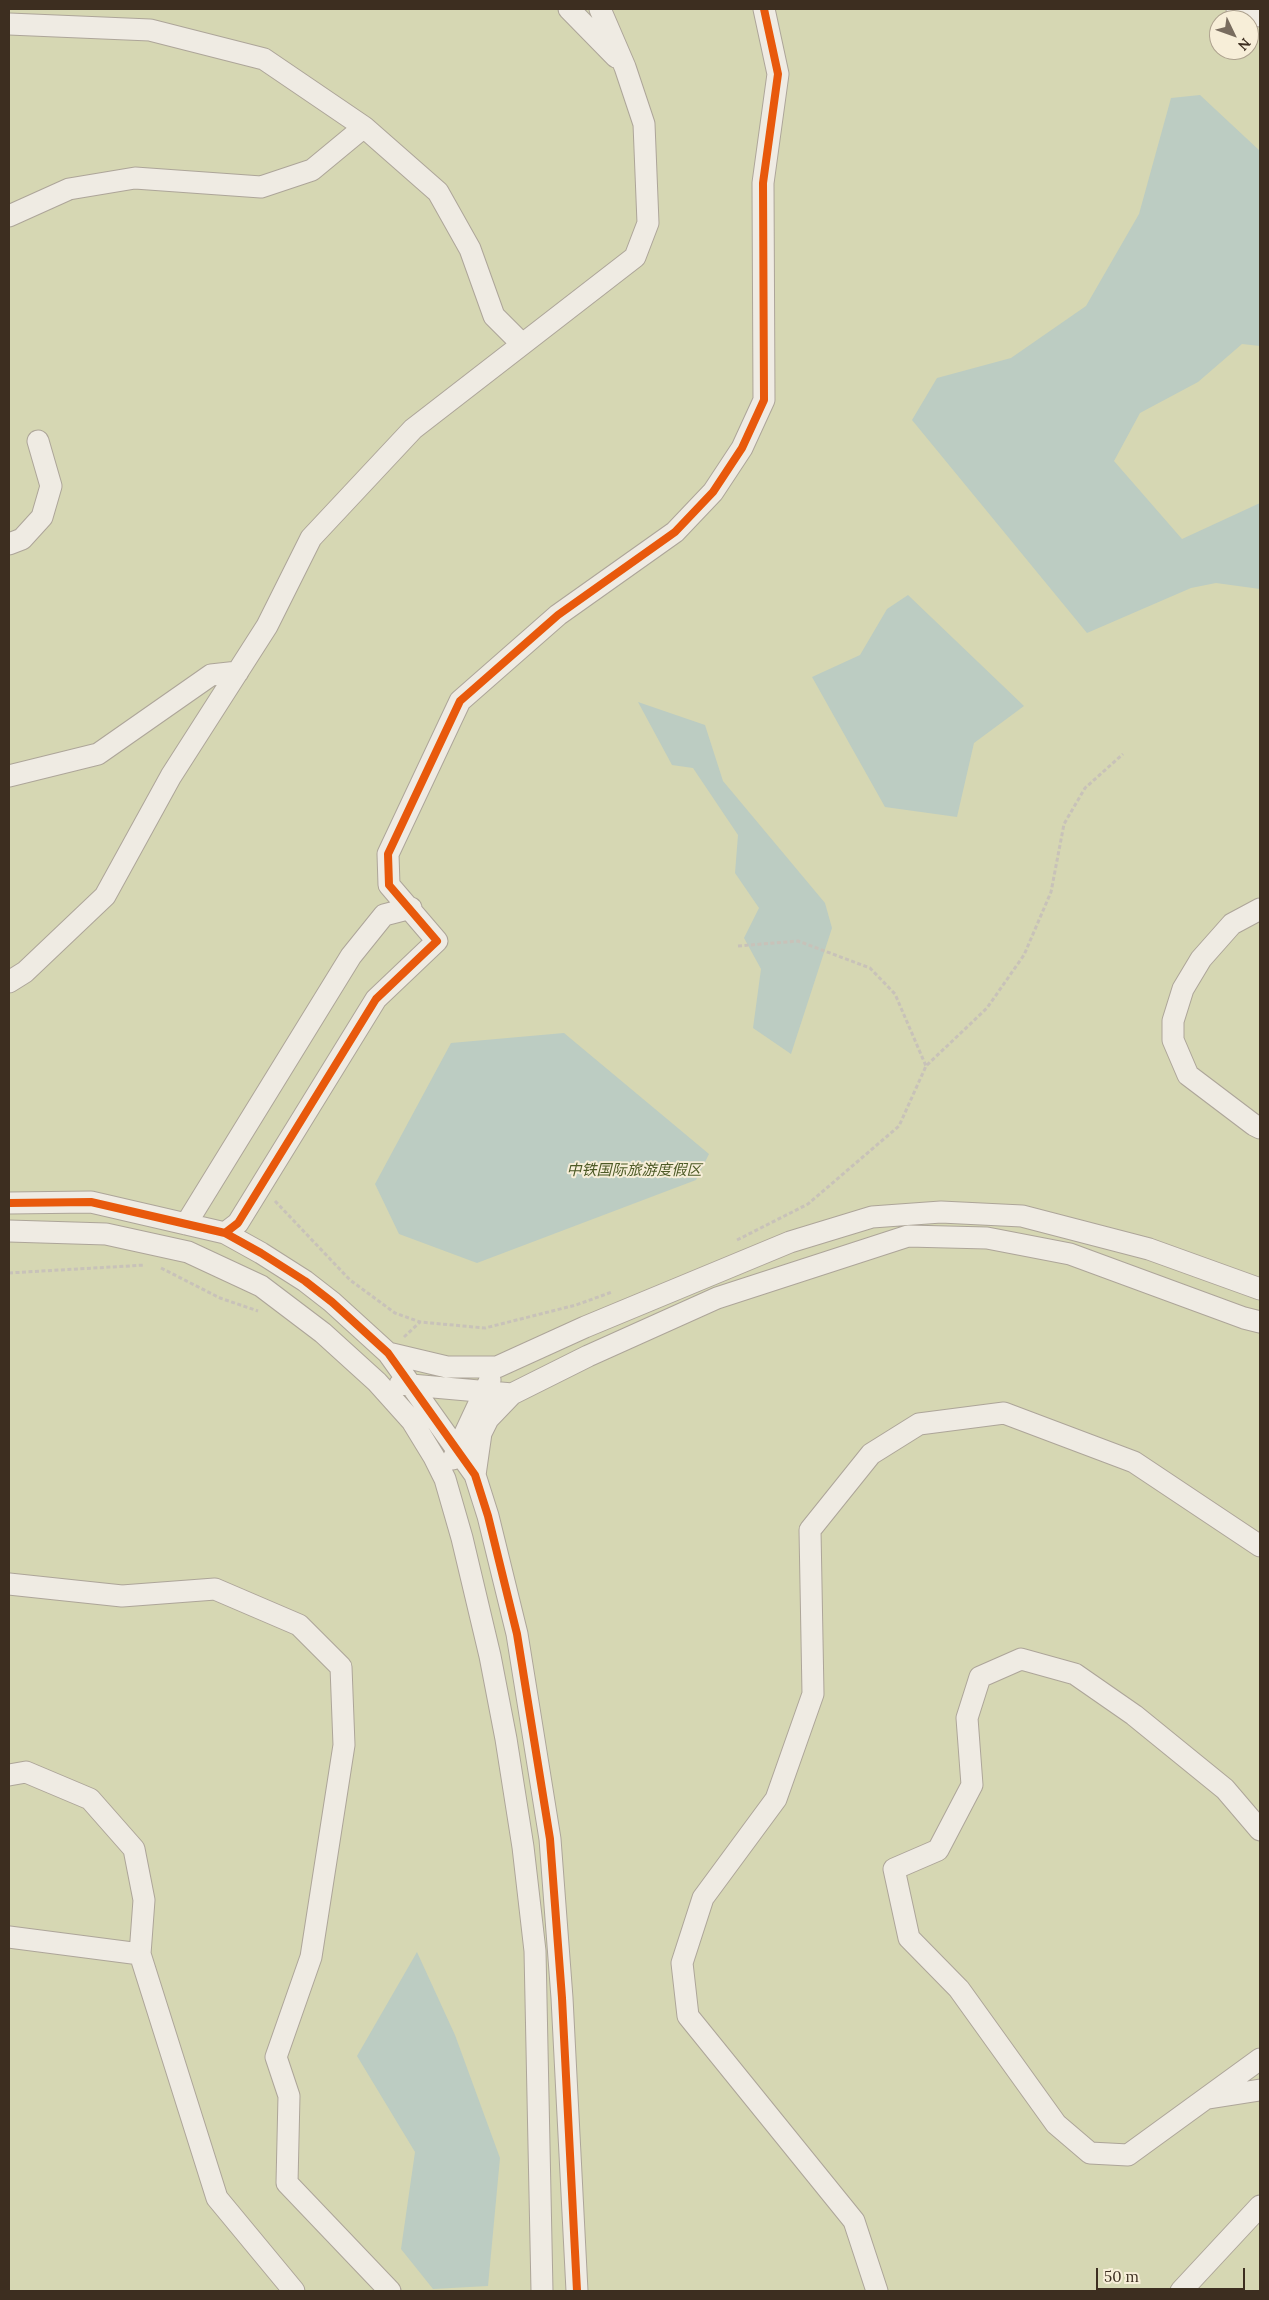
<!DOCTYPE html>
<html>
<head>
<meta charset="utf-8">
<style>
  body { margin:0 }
  #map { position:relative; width:1269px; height:2300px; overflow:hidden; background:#e7e0d1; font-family:Lora,serif }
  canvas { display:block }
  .frame { position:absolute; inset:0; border:10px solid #3d2e20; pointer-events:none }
  .north { position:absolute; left:1209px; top:10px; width:50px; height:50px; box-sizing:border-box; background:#f7eed8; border:1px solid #ada18e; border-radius:50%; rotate:132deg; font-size:14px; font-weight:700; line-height:20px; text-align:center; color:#3d2e20 }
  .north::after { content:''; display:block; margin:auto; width:18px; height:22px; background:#786c5e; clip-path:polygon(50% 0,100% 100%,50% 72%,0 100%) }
  .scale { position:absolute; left:1096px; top:2268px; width:149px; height:22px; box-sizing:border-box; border:2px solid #3d2e20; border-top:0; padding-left:6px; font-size:15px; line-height:18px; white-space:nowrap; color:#3d2e20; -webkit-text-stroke:4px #f7eed8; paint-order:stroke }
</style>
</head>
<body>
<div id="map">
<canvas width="1269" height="2300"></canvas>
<div class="frame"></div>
<div class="north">N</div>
<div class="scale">50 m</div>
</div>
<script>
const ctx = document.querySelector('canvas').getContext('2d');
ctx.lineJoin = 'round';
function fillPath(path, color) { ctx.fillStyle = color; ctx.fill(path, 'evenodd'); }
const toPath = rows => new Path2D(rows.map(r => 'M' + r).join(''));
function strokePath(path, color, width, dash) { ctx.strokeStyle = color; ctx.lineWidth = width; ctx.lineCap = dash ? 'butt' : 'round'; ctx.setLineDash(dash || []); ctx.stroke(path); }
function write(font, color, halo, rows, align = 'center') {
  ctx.font = font + ' Lora,"Noto Sans SC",serif'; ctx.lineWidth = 4; ctx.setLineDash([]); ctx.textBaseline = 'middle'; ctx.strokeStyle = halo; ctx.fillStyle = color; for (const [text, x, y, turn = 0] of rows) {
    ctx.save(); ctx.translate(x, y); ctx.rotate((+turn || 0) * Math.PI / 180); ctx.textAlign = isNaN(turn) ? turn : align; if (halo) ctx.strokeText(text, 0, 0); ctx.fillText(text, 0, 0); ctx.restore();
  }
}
fillPath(toPath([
  [9,9,1260,9,1260,2291,9,2291],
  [1219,20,1249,20,1249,50,1219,50]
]), '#d6d7b3');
fillPath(toPath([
  [1200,95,1260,151,1260,346,1242,344,1198,382,1140,413,1114,461,1182,539,1260,503,1260,589,1216,583,1191,588,1087,633,912,420,937,378,1011,358,1086,306,1139,214,1171,98],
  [908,595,1024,706,974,743,957,817,885,807,812,677,860,655,887,609],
  [638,702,705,725,723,781,825,903,832,928,791,1054,753,1028,761,969,744,938,759,908,735,873,738,835,693,768,672,765],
  [564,1033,709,1154,696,1180,477,1263,399,1234,375,1184,451,1043],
  [417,1952,455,2035,500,2158,488,2286,433,2289,401,2249,415,2152,357,2056]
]), '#bcccc2');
const minor = toPath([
  [569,9,616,57],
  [1237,9,1260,16],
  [9,24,150,30,264,59,364,127,438,192,470,249,494,316,522,344],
  [9,216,69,189,135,178,261,187,312,170,364,127],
  [9,544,22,539,42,517,51,486,38,441],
  [9,776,98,754,211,675,238,672],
  [1260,909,1232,924,1201,959,1183,989,1173,1021,1173,1040,1188,1075,1254,1125,1260,1128],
  [9,982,25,972,105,896,171,776,267,626,311,538,413,429,635,257,648,223,644,124,625,67,600,9],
  [9,1203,91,1202,225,1233,261,1253,305,1281,332,1302,388,1353,475,1475,488,1516,517,1634,550,1839,562,1998,577,2291],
  [186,1224,351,956,384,915,411,908],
  [9,1231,106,1234,188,1252,261,1286,323,1333,377,1382,412,1421,434,1457,445,1479,462,1538,490,1656,506,1739,523,1847,535,1951,542,2291],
  [225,1233,238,1223,376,999,437,941,389,885,388,854,460,701,558,615,675,532,713,492,742,448,764,400,763,183,778,74,764,9],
  [388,1353,447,1367,497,1367,585,1327,790,1242,872,1217,941,1212,1022,1216,1149,1249,1260,1289],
  [400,1384,512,1394],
  [453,1459,490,1380],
  [475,1475,481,1433,488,1419,512,1394,588,1356,717,1298,908,1236,987,1238,1070,1254,1244,1318,1260,1322],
  [9,1584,122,1596,215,1589,299,1625,341,1667,344,1745,311,1957,276,2057,289,2096,287,2183,390,2291],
  [9,1775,26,1772,90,1799,134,1849,144,1900,140,1954],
  [1260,1830,1225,1789,1134,1715,1075,1674,1021,1659,980,1677,967,1718,972,1785,938,1850,894,1869,909,1938,959,1989,1056,2124,1090,2153,1128,2155,1260,2059],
  [9,1937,140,1954,217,2198,294,2291],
  [1209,2098,1260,2090],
  [877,2291,854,2221,688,2016,682,1963,703,1898,776,1799,813,1694,810,1530,871,1454,919,1424,1004,1413,1134,1462,1260,1546],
  [1181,2291,1260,2206]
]);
strokePath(minor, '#ada599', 23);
strokePath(toPath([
  [738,946,798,941,870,968,895,994,926,1066],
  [275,1201,350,1280,395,1313,420,1322,485,1328,576,1305,612,1292],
  [737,1240,808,1204,899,1126,926,1066,987,1008,1024,955,1051,892,1064,824,1085,788,1123,754],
  [161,1268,220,1298,258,1311],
  [9,1273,145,1265],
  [404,1337,420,1322]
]), '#c8c2b9', 3, [4, 2.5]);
strokePath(minor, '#efebe3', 21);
strokePath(toPath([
  [9,1203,91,1202,225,1233,261,1253,305,1281,332,1302,388,1353,475,1475,488,1516,517,1634,550,1839,562,1998,577,2291],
  [225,1233,238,1223,376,999,437,941,389,885,388,854,460,701,558,615,675,532,713,492,742,448,764,400,763,183,778,74,764,9]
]), '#e8590c', 8);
write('italic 15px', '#4d5a26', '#f7eed8', [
  ["中铁国际旅游度假区",634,1171]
]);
</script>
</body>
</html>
